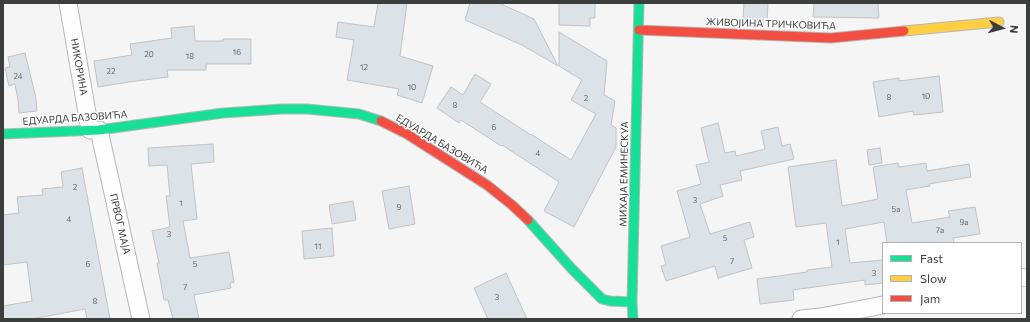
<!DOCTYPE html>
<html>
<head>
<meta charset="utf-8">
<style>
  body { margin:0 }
  #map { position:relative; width:1030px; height:322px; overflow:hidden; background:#f5f5f5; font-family:Commissioner,sans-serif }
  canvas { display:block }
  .frame { position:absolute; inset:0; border:4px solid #3c3d3d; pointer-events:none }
  .legend { position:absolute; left:882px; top:242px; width:140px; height:72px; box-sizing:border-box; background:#fff; border:1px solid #b1b1b1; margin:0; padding:5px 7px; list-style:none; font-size:12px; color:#3c3d3d }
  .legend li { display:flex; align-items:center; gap:8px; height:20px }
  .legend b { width:20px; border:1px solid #b1b1b1 }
  .north { position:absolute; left:982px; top:8px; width:40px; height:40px; -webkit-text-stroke:3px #fff; paint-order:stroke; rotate:96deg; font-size:11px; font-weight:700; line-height:16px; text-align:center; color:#3c3d3d }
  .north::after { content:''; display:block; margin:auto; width:14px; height:18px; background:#3c3d3d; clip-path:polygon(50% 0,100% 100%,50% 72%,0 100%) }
</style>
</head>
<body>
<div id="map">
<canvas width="1030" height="322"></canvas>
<div class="frame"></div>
<ul class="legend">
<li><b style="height:5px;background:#16e098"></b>Fast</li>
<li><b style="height:5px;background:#ffcf43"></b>Slow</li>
<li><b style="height:5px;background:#f24e42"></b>Jam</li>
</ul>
<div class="north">N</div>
</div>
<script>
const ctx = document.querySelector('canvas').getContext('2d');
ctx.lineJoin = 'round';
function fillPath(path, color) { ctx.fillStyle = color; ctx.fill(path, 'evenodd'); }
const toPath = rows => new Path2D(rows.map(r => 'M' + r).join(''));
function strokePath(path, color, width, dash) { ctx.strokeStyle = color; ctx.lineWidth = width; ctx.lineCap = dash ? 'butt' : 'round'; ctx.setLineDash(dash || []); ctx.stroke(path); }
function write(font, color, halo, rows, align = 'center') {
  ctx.font = font + ' Commissioner,sans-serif'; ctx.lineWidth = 3; ctx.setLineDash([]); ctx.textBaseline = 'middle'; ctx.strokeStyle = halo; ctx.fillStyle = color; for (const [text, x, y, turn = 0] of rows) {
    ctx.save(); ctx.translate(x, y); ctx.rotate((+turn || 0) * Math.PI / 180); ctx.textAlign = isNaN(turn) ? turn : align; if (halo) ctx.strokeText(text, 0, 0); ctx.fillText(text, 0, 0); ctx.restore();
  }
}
const building = toPath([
  [378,3,407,3,400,56,433,66,422,103,397,95,399,89,347,80,354,40,336,37,338,22,374,27,378,3],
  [470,3,499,3,534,19,558,66,522,45,465,20,470,3],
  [559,3,595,3,595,18,590,18,590,26,559,25,559,3],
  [744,3,768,3,767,21,743,19,744,3],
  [814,3,878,3,879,18,813,17,814,3],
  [194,26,195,41,223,41,223,39,251,39,251,64,206,64,206,70,167,70,168,77,129,82,98,87,94,61,132,55,130,44,172,38,171,28,194,26],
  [559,32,607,61,604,95,615,101,611,125,616,128,616,147,574,227,544,211,559,182,502,145,501,146,461,120,459,123,437,108,451,87,463,95,475,74,491,84,480,102,531,135,531,134,571,160,596,114,571,100,582,80,559,66,559,32],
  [25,53,36,98,37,111,19,113,18,100,15,84,9,86,5,68,10,67,8,57,25,53],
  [939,76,943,112,914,115,913,111,879,117,873,82,899,78,899,81,939,76],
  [718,123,725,153,735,151,736,156,765,149,761,131,778,127,782,146,790,144,794,159,740,171,742,180,720,185,723,196,700,204,710,234,750,222,754,237,744,240,752,268,718,278,715,266,666,281,661,266,666,265,661,246,690,237,677,191,701,184,696,165,709,162,701,128,718,123],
  [213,144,214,162,191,164,197,219,183,221,190,258,229,252,234,282,230,283,231,288,194,295,199,319,173,319,168,300,164,300,157,263,159,263,152,231,170,227,166,196,170,196,167,165,149,166,148,148,213,144],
  [880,148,882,163,869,165,867,150,880,148],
  [836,160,842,206,878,199,873,167,898,163,899,167,926,163,927,171,969,164,971,177,929,184,930,186,906,190,912,223,950,217,948,211,975,207,980,234,953,238,954,243,887,243,884,222,845,229,850,263,883,260,883,283,865,285,865,280,793,290,794,300,760,304,757,279,807,272,807,270,832,267,826,223,796,227,788,167,836,160],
  [82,168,110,319,87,319,85,309,32,319,3,319,3,306,32,301,27,262,3,265,3,215,19,213,17,197,43,195,42,189,63,187,61,172,82,168],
  [409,186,415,224,389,229,382,191,409,186],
  [353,201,356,220,332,224,329,205,353,201],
  [332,228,334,256,304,259,302,231,332,228],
  [506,273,527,319,488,319,474,288,506,273]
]);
fillPath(building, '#dbe2e8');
strokePath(building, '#c2c2c2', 1);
const street = toPath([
  [68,3,90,130],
  [99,130,141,319],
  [1021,278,1027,277],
  [801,319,821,317,883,305]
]);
const fast = toPath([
  [3,134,99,130,223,113,282,109,307,109,359,114,381,121],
  [528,220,572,269,602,299,610,301,632,302],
  [633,319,632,302,639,3]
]);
const slow = toPath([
  [904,31,999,22]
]);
const jam = toPath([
  [639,30,831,38,904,31],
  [381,121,407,134,487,185,512,205,528,220]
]);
strokePath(street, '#b6b6b6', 19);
strokePath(fast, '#b6b6b6', 11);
strokePath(slow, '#b6b6b6', 11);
strokePath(jam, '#b6b6b6', 11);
strokePath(street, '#fefefe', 17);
strokePath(fast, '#16e098', 9);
strokePath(slow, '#ffcf43', 9);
strokePath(jam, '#f24e42', 9);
write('8px', '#646768', null, [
  ["16",237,52],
  ["20",149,54],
  ["18",190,56],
  ["12",364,67],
  ["22",111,71],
  ["24",18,76],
  ["10",412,87],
  ["10",926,96],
  ["8",889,97],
  ["2",586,98],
  ["8",455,105],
  ["6",494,127],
  ["4",538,153],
  ["2",75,187],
  ["3",695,200],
  ["1",181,203],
  ["9",399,207],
  ["5a",896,209],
  ["4",69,219],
  ["9a",964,222],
  ["7a",940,230],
  ["3",169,234],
  ["5",725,238],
  ["1",838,242],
  ["11",318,246],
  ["7",732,261],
  ["6",88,264],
  ["5",195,264],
  ["3",874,273],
  ["7",185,287],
  ["3",497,297],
  ["8",95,301]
]);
write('10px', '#3c3d3d', '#fff', [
  ["ЖИВОЈИНА ТРИЧКОВИЋА",771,24,2],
  ["НИКОРИНА",79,67,80],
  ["ЕДУАРДА БАЗОВИЋА",75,118,-4],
  ["ЕДУАРДА БАЗОВИЋА",442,144,31],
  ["МИХАЈА ЕМИНЕСКУА",624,174,-89],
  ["ПРВОГ МАЈА",120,224,77]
]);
</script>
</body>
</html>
